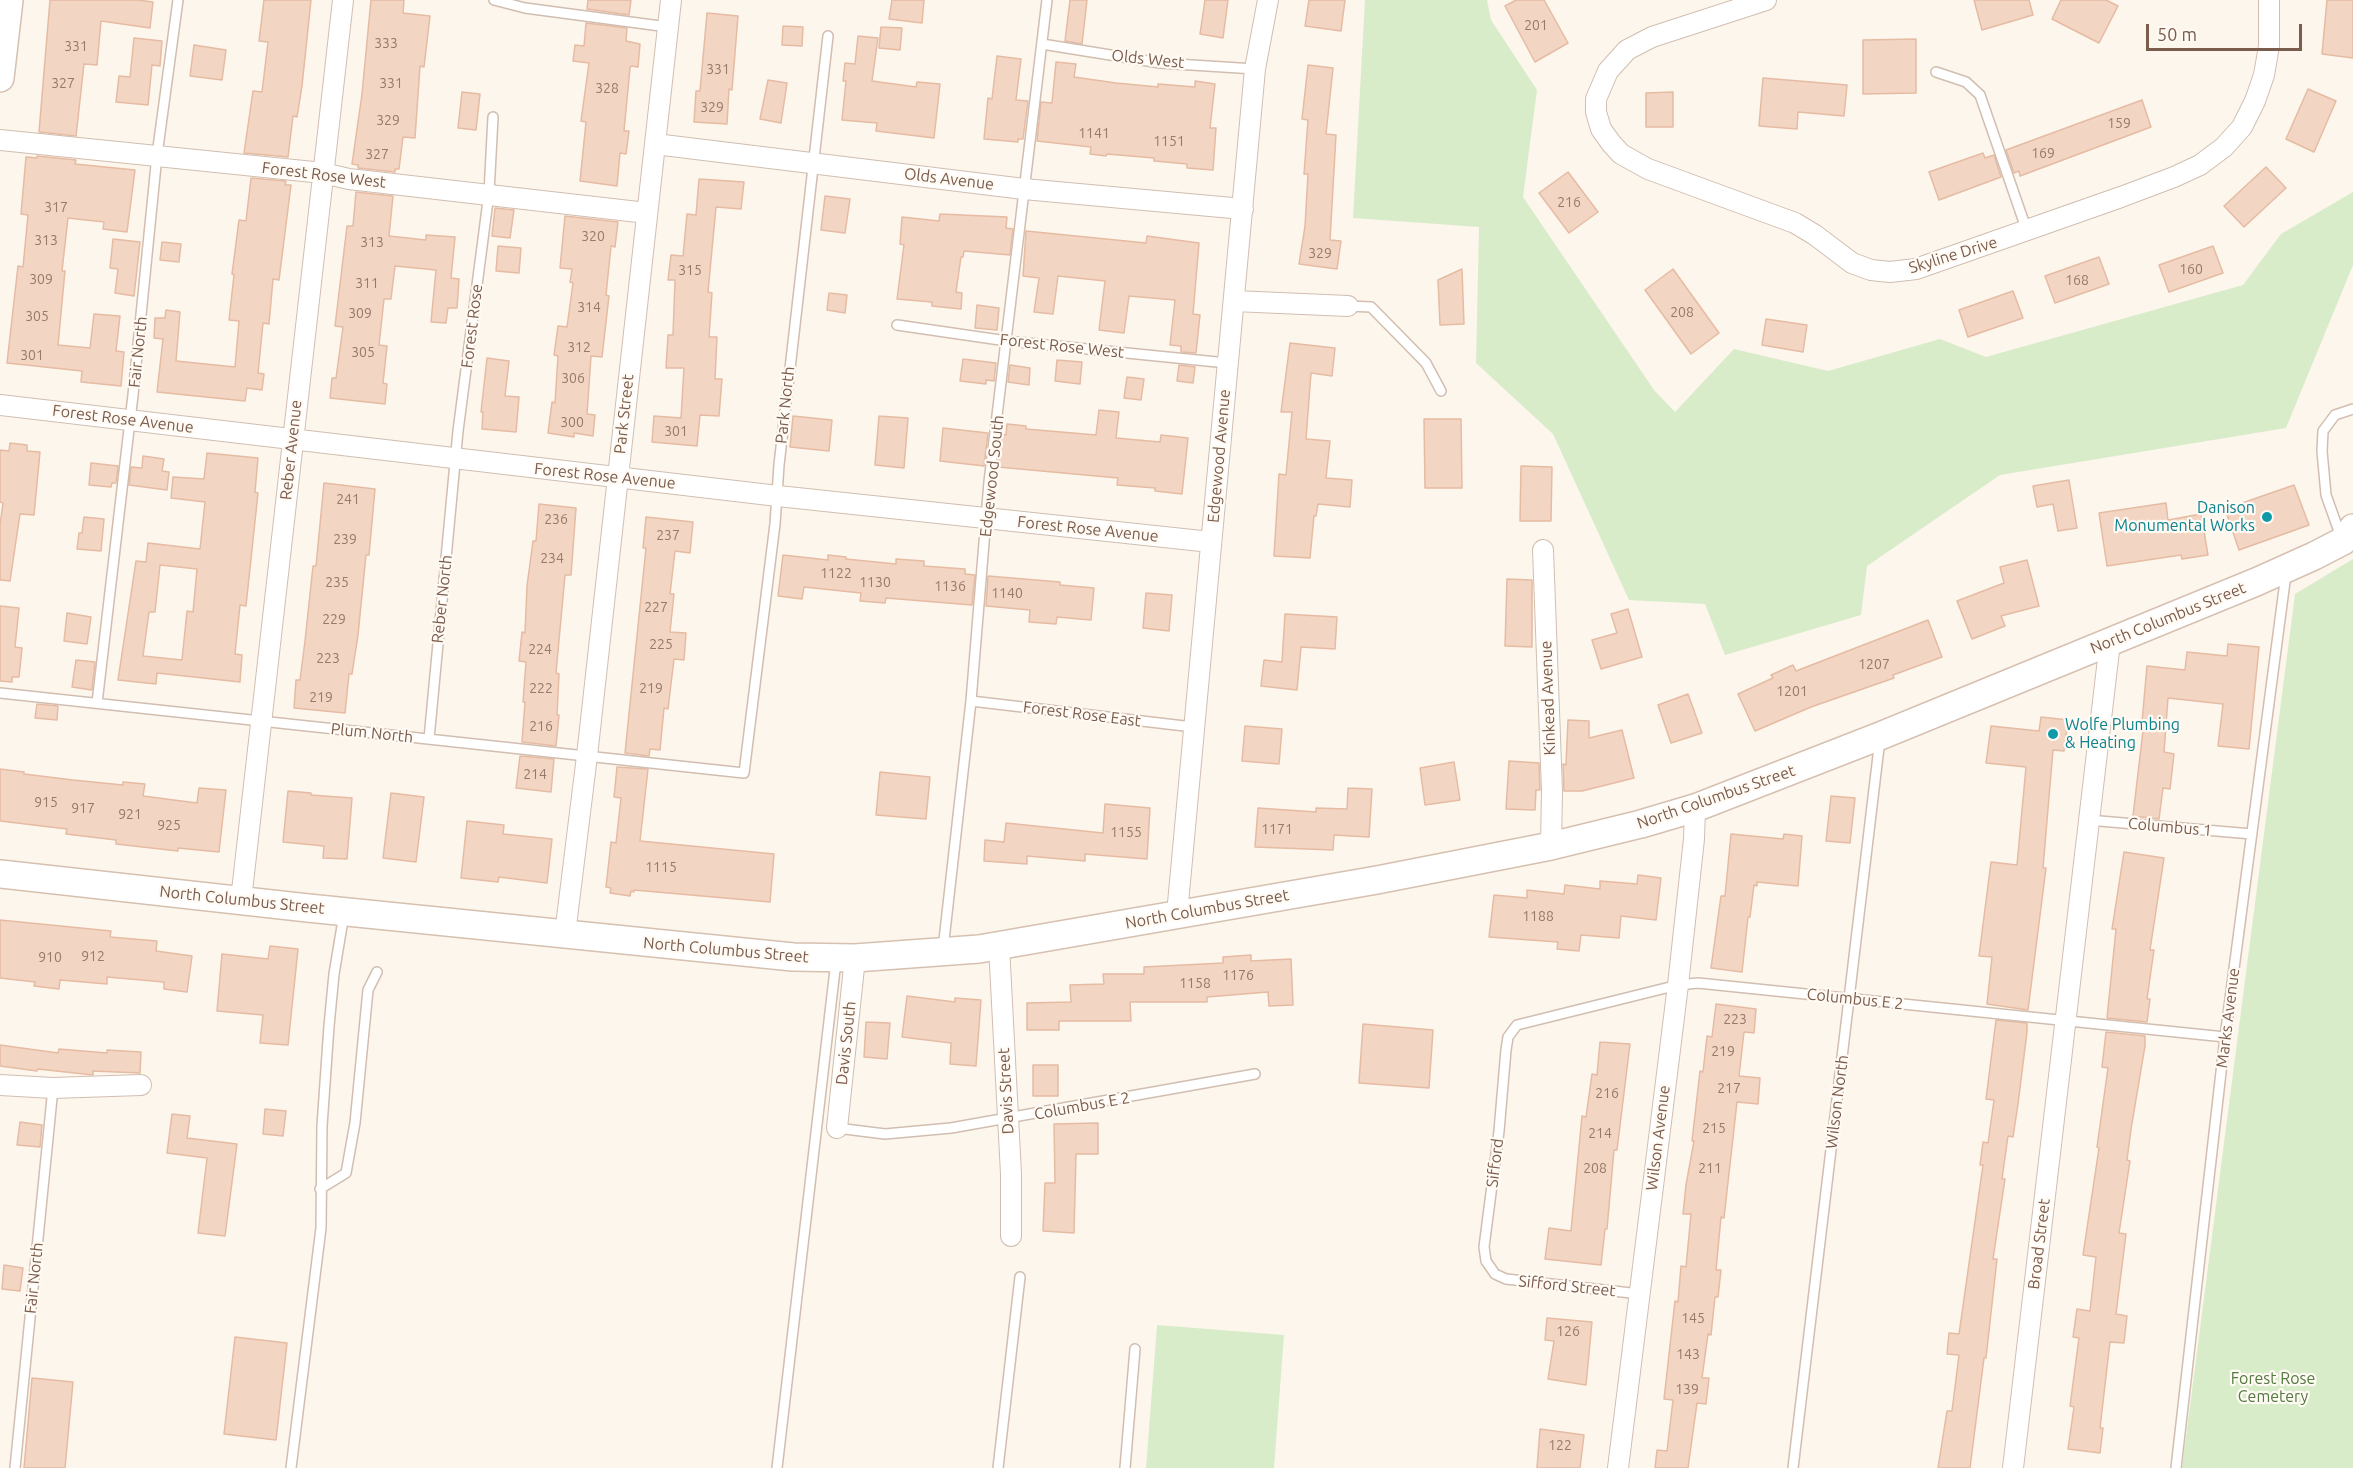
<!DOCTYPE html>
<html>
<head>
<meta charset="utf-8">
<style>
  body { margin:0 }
  #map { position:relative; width:2353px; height:1468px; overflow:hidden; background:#fdf6ec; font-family:Ubuntu,sans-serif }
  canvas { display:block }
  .scale { position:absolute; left:2146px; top:24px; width:156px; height:27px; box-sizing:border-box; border:3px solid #7a5c4d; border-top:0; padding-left:8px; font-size:18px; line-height:21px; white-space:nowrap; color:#7a5c4d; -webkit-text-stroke:4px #fffaf3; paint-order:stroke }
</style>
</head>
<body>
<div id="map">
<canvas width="2353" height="1468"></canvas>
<div class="scale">50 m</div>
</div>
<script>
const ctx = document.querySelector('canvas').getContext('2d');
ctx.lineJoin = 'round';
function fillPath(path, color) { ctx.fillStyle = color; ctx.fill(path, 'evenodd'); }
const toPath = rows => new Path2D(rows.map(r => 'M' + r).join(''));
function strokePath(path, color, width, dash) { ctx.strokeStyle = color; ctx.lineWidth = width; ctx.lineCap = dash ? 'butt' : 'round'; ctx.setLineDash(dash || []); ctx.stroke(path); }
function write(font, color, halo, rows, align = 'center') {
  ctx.font = font + ' Ubuntu,sans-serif'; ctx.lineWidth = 4.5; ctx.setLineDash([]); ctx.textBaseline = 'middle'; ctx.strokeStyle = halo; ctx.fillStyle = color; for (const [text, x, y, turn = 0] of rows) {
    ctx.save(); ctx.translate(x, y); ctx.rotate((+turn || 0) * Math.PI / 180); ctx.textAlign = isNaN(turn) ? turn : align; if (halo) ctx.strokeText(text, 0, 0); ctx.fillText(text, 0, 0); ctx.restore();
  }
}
fillPath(toPath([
  [1365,0,1487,0,1491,20,1537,90,1523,197,1654,390,1675,412,1734,349,1828,371,1940,339,1986,357,2243,285,2281,234,2353,192,2353,265,2286,428,2000,475,1867,566,1861,615,1725,655,1705,604,1629,600,1553,434,1476,363,1479,227,1353,218],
  [2353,559,2353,1468,2182,1468,2295,594],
  [1157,1325,1284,1335,1274,1468,1146,1468]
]), '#d8ecc9');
const building = toPath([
  [50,0,138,0,153,2,150,28,101,21,97,65,84,64,76,136,39,132,50,0],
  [264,0,311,0,302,86,297,117,293,116,288,157,244,153,253,91,262,92,268,42,259,41,264,0],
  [371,0,404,0,403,13,430,16,424,67,420,66,415,138,403,137,399,169,395,169,395,172,358,168,358,165,352,164,362,94,371,0],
  [588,0,631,0,629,15,587,9,588,0],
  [892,0,924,0,922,23,889,19,892,0],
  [1070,0,1087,0,1082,44,1065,41,1070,0],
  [1205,0,1228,0,1223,38,1200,34,1205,0],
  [1309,0,1345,0,1341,31,1305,26,1309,0],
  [1516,0,1544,0,1568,43,1535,62,1505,6,1516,0],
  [1974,0,2029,0,2033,15,1982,30,1974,0],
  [2061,0,2106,0,2118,6,2099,43,2052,19,2061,0],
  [2327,0,2353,0,2353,58,2322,54,2327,0],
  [707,13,738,16,732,90,729,89,727,124,694,122,696,91,700,91,707,13],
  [586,23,627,28,626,41,640,44,638,67,631,66,630,68,624,131,629,131,626,154,620,153,617,186,580,181,586,122,581,121,589,63,573,61,575,45,584,46,586,23],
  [783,26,803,27,802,46,782,45,783,26],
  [881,27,902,28,900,50,879,48,881,27],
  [858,36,878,38,872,81,916,87,917,82,940,84,934,138,876,131,877,123,842,120,846,81,843,81,845,63,855,64,858,36],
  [134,38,162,41,160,66,152,65,148,105,116,102,119,76,130,77,134,38],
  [1916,39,1916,93,1863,94,1863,40,1916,39],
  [194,45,226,50,222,80,190,76,194,45],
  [997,56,1021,59,1016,100,1028,101,1023,139,1018,139,1018,142,984,139,988,98,992,99,997,56],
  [1056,62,1076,64,1074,77,1116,83,1158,87,1158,84,1195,87,1195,81,1215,84,1210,128,1216,128,1213,170,1187,168,1187,164,1154,161,1154,158,1107,154,1106,156,1090,154,1091,147,1037,141,1041,102,1052,103,1056,62],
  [1308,65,1333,68,1326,134,1336,135,1330,240,1341,241,1337,269,1299,264,1305,226,1308,174,1304,174,1308,120,1302,119,1308,65],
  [1763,78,1847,85,1844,116,1798,112,1797,129,1759,126,1763,78],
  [768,80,787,83,781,123,760,119,768,80],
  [2308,89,2336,101,2314,152,2286,139,2308,89],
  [462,92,480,94,476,130,458,128,462,92],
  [1673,92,1673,127,1646,127,1646,93,1673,92],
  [2142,100,2151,127,2020,176,2019,171,2014,173,2006,150,2142,100],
  [1983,153,1985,158,1994,155,2001,177,1939,200,1929,172,1983,153],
  [37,156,76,160,75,164,135,170,127,232,103,229,104,222,68,218,62,271,65,271,58,345,90,348,94,314,120,316,116,351,124,352,121,386,81,382,82,371,7,363,18,266,23,267,28,215,21,214,26,157,37,158,37,156],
  [2266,167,2286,188,2244,227,2224,206,2266,167],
  [1568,172,1598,212,1569,233,1539,193,1568,172],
  [251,178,286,181,285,185,291,185,279,280,273,279,269,324,263,323,258,373,264,374,262,390,247,388,245,401,157,392,163,339,154,338,155,318,165,318,166,310,180,312,176,361,235,367,239,321,229,320,234,275,232,274,239,220,246,221,251,178],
  [699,179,744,182,741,209,716,207,708,292,712,293,709,337,717,337,715,379,722,379,719,416,700,415,697,446,652,442,654,416,681,418,684,368,666,368,668,335,673,335,675,280,668,280,671,255,683,256,687,214,696,215,699,179],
  [356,192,393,196,389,236,426,240,426,235,455,237,451,278,459,279,457,308,448,308,446,323,431,322,436,270,395,266,391,299,384,299,379,345,387,346,383,383,387,384,385,404,330,398,332,378,336,378,343,327,335,326,347,226,353,226,356,192],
  [825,196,850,199,845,233,821,230,825,196],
  [495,208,514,210,510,238,492,236,495,208],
  [940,214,1007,217,1006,228,1013,229,1010,255,964,251,963,257,961,257,956,292,962,293,961,309,932,306,932,302,897,299,904,245,900,244,902,217,939,221,940,214],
  [565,216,618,222,615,247,611,246,606,295,609,296,602,357,591,356,587,414,595,415,593,436,574,433,574,437,548,433,552,402,555,403,558,356,554,355,558,326,567,327,573,283,570,282,572,269,560,268,565,216],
  [1026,231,1146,243,1147,236,1199,243,1193,314,1200,315,1196,353,1181,352,1181,346,1170,345,1175,300,1129,296,1124,333,1099,330,1105,281,1058,276,1053,314,1034,312,1039,278,1023,276,1026,231],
  [113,239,140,242,134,296,115,293,118,269,110,268,113,239],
  [162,242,181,244,179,262,160,260,162,242],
  [498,246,521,248,519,273,496,271,498,246],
  [2213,246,2223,273,2169,292,2159,265,2213,246],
  [2099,257,2109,284,2055,303,2045,276,2099,257],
  [1462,269,1464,324,1440,325,1438,280,1462,269],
  [1673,269,1719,333,1691,354,1645,290,1673,269],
  [2013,291,2023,318,1968,337,1959,310,2013,291],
  [829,293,847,295,845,313,827,310,829,293],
  [977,305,999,308,997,330,975,328,977,305],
  [1766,319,1807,325,1803,352,1762,345,1766,319],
  [1290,343,1335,348,1332,376,1311,373,1306,439,1330,441,1326,478,1352,480,1350,507,1318,504,1316,516,1314,516,1310,558,1274,556,1279,474,1286,475,1292,412,1281,412,1290,343],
  [487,358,509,361,505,396,519,397,516,432,482,429,483,412,481,412,487,358],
  [963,359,996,363,994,381,986,380,986,384,960,381,963,359],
  [1057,360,1082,362,1080,384,1055,381,1057,360],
  [1010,365,1030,368,1029,385,1008,382,1010,365],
  [1179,365,1195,367,1193,383,1177,381,1179,365],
  [1127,377,1144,379,1141,400,1124,398,1127,377],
  [1099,410,1119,412,1116,438,1160,442,1161,435,1188,438,1182,494,1155,491,1155,488,1117,485,1118,478,998,467,1002,434,1006,435,1007,424,1026,426,1026,429,1096,435,1099,410],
  [793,416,832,420,829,451,790,447,793,416],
  [879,416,908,418,904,468,875,465,879,416],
  [1424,419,1461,419,1462,488,1425,488,1424,419],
  [943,428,988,433,984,466,940,461,943,428],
  [10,443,27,445,27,451,40,452,34,515,20,514,10,581,0,580,0,525,3,503,0,502,0,450,9,451,10,443],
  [207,453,258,458,255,492,258,493,246,606,240,605,235,654,242,655,240,682,157,673,156,684,118,680,136,561,146,562,148,543,200,549,205,502,171,498,173,477,204,479,207,453],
  [160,565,197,569,193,612,187,611,182,660,143,656,149,612,155,612,160,565],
  [143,456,164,459,162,471,169,472,167,490,129,485,131,467,142,468,143,456],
  [91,463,118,466,116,483,112,483,111,487,89,485,91,463],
  [1521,466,1552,467,1551,521,1520,521,1521,466],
  [2069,480,2077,528,2058,531,2053,504,2037,507,2033,486,2069,480],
  [324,483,375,489,369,555,366,555,358,635,352,674,349,674,345,713,294,708,296,680,300,680,305,641,313,566,316,566,324,483],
  [2294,485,2309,525,2239,550,2225,509,2294,485],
  [2166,503,2168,520,2201,514,2208,555,2182,559,2181,555,2107,566,2099,513,2166,503],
  [539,504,576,508,571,575,565,575,556,673,559,674,557,715,559,715,556,746,522,742,525,702,523,702,526,662,519,661,522,632,525,633,527,586,533,541,536,541,539,504],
  [84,517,104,519,101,551,77,549,79,533,82,533,84,517],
  [646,517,693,522,690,553,675,551,670,594,674,594,670,632,686,633,684,660,674,659,668,709,664,708,660,750,650,749,649,756,625,753,646,548,643,548,646,517],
  [783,555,828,560,828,555,846,557,846,559,896,564,896,559,924,561,924,566,965,569,965,574,975,575,972,605,886,598,885,603,860,601,861,593,804,587,802,599,778,596,783,555],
  [2027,560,2039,606,2001,616,2005,626,1972,639,1957,601,2004,583,2000,567,2027,560],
  [988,576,1060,582,1060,585,1094,588,1091,620,1057,617,1056,624,1029,622,1030,610,986,606,988,576],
  [1507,579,1532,580,1532,647,1505,646,1507,579],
  [1146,593,1172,595,1169,631,1143,628,1146,593],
  [0,606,19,608,15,647,22,648,19,677,12,677,12,682,0,681,0,606],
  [1628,609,1642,657,1601,669,1592,640,1617,633,1611,614,1628,609],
  [67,613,91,617,87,644,64,641,67,613],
  [1285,614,1337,617,1335,649,1301,647,1297,690,1261,686,1264,660,1282,662,1285,614],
  [1928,620,1942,657,1893,675,1894,678,1811,707,1755,731,1738,694,1773,678,1771,675,1793,665,1796,671,1928,620],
  [2228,644,2259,647,2249,749,2218,746,2223,704,2168,698,2164,752,2174,754,2170,789,2163,788,2159,819,2133,816,2144,722,2142,722,2147,666,2185,670,2187,652,2227,656,2228,644],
  [76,660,95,662,92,690,72,687,76,660],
  [1688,694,1702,733,1671,743,1658,705,1688,694],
  [37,704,58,706,57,720,35,718,37,704],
  [2041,717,2068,720,2064,751,2053,750,2043,868,2046,868,2028,1010,1987,1004,1992,957,1979,956,1991,862,2017,865,2026,767,1986,763,1991,726,2039,731,2041,717],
  [1568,720,1589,721,1589,738,1622,730,1634,778,1582,791,1564,791,1563,764,1566,765,1568,720],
  [1245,726,1282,729,1279,764,1242,761,1245,726],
  [520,756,554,759,551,792,516,788,520,756],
  [1509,761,1539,763,1540,790,1536,790,1535,810,1506,809,1509,761],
  [1454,762,1460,800,1425,805,1420,768,1454,762],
  [617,767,648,769,640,841,774,854,770,902,634,890,634,892,631,891,630,896,610,893,611,888,606,887,611,842,616,843,621,798,614,797,617,767],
  [0,769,24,772,24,774,73,780,123,785,123,782,145,784,143,796,197,803,199,788,226,790,219,852,178,848,178,851,116,844,116,840,66,834,67,829,0,821,0,769],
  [880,772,930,777,926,819,876,815,880,772],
  [1348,788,1372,789,1369,837,1334,835,1333,850,1255,847,1258,808,1316,812,1316,808,1347,809,1348,788],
  [288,791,311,793,311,795,352,798,347,859,323,858,324,846,283,842,288,791],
  [391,793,424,797,416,862,383,858,391,793],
  [1831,796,1855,798,1850,843,1826,841,1831,796],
  [1105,804,1150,808,1147,859,1085,854,1085,861,1027,856,1027,864,984,861,985,840,1004,842,1006,823,1103,833,1105,804],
  [467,821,504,825,503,834,552,839,547,883,499,877,498,882,461,878,467,821],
  [1731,834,1783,839,1784,834,1802,836,1798,886,1757,882,1757,886,1754,885,1750,917,1748,917,1742,972,1711,968,1721,896,1725,896,1731,834],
  [2124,852,2164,858,2150,950,2154,950,2147,999,2150,999,2147,1022,2107,1018,2116,929,2112,929,2124,852],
  [1638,875,1661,878,1656,920,1621,916,1619,938,1581,935,1579,951,1557,949,1558,942,1489,937,1494,895,1527,898,1527,890,1564,894,1565,885,1600,889,1600,881,1637,884,1638,875],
  [0,920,111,931,110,937,157,941,156,951,192,956,187,992,164,989,164,982,107,977,107,984,60,980,59,989,34,986,35,982,0,978,0,920],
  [270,946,298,949,288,1045,260,1043,263,1015,217,1011,222,954,268,959,270,946],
  [1251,955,1251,961,1291,959,1293,1005,1269,1006,1268,992,1207,997,1207,1002,1130,1002,1131,1021,1059,1021,1059,1030,1027,1030,1027,1003,1071,1002,1070,985,1104,984,1103,974,1144,974,1144,967,1223,963,1223,957,1251,955],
  [907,996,955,1002,955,998,981,1000,976,1066,950,1064,951,1043,902,1037,907,996],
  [1716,1004,1756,1009,1754,1033,1744,1032,1739,1076,1760,1078,1758,1104,1737,1102,1724,1218,1721,1217,1716,1270,1721,1270,1718,1297,1715,1297,1711,1335,1708,1334,1702,1378,1709,1378,1706,1404,1697,1403,1688,1468,1655,1468,1657,1450,1667,1451,1673,1400,1664,1399,1675,1301,1678,1302,1681,1266,1686,1267,1691,1214,1683,1214,1686,1185,1694,1141,1692,1141,1700,1071,1703,1072,1707,1036,1712,1037,1716,1004],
  [1996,1020,2027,1023,2027,1032,2018,1104,2013,1137,2008,1136,2002,1179,2005,1179,1993,1259,1997,1259,1986,1358,1984,1358,1970,1468,1938,1468,1947,1411,1952,1411,1959,1355,1947,1354,1949,1333,1959,1334,1983,1165,1980,1165,1983,1142,1988,1143,1994,1100,1986,1099,1996,1020],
  [866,1022,890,1023,887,1059,864,1057,866,1022],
  [1363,1024,1433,1030,1429,1088,1359,1083,1363,1024],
  [2106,1032,2145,1036,2145,1046,2131,1129,2127,1160,2130,1161,2119,1233,2126,1234,2116,1314,2127,1316,2124,1343,2110,1342,2100,1428,2103,1428,2100,1453,2068,1449,2074,1407,2070,1406,2079,1338,2073,1337,2077,1309,2090,1311,2096,1257,2083,1255,2099,1148,2097,1147,2108,1068,2102,1067,2106,1032],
  [1600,1042,1630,1044,1617,1150,1614,1150,1607,1229,1605,1229,1601,1265,1545,1259,1549,1228,1571,1231,1582,1116,1586,1117,1592,1074,1597,1075,1600,1042],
  [0,1045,58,1053,59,1049,107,1053,107,1050,141,1052,140,1073,93,1071,93,1075,38,1069,37,1071,0,1066,0,1045],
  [1033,1065,1058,1065,1058,1096,1033,1096,1033,1065],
  [265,1109,286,1111,283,1136,263,1134,265,1109],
  [172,1114,190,1116,187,1138,237,1144,225,1236,198,1233,207,1158,167,1153,172,1114],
  [20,1122,42,1125,40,1147,17,1145,20,1122],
  [1098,1123,1098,1154,1076,1154,1074,1233,1043,1231,1045,1183,1055,1183,1054,1124,1098,1123],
  [4,1265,23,1268,20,1291,2,1289,4,1265],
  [1547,1318,1592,1322,1586,1385,1548,1379,1554,1341,1545,1340,1547,1318],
  [235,1337,287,1343,276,1440,224,1434,235,1337],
  [32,1378,73,1382,65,1468,24,1468,32,1378],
  [1540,1429,1584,1435,1580,1468,1537,1468,1540,1429]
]);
fillPath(building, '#f3d5c3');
strokePath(building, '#e6bba3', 1.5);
const service = toPath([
  [494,0,525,8,668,27],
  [1042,44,1160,63,1255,69],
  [1936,72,1966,82,1980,95,2027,231],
  [1348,306,1371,307,1426,363,1441,391],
  [897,325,1007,341,1227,363],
  [2341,537,2326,495,2322,451,2323,431,2335,415,2353,409],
  [0,693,744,773,775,524,779,465,828,36],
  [971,701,1193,727],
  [97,703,133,395,157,155,178,0],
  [429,739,458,431,489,193,493,117],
  [2088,820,2252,834],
  [943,949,971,701,989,482,1047,0],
  [837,1128,885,1134,951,1128,1255,1074],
  [320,1189,346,1173,355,1123,368,990,377,972],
  [1640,1294,1506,1279,1495,1274,1486,1261,1484,1247,1499,1131,1506,1050,1508,1037,1517,1025,1678,985,1698,983,2225,1037],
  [15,1468,53,1088],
  [291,1468,321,1228,322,1126,329,1026,334,974,344,914],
  [777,1468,836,961],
  [998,1468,1020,1277],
  [1125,1468,1135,1349],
  [1793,1468,1880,739],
  [2176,1468,2225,1037,2286,574]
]);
const minor = toPath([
  [1766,0,1652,37,1627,50,1608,71,1596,99,1596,112,1601,129,1611,143,1621,154,1648,169,1795,223,1815,235,1852,263,1871,270,1890,272,1916,269,2121,197,2174,177,2200,165,2224,147,2242,127,2255,101,2264,75,2269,46,2269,0],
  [0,140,323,173,349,179,647,213],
  [655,144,1024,189,1243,209],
  [1234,301,1348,306],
  [0,405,778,496,1211,542],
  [1543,550,1552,791,1551,846],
  [241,900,343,0],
  [1177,914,1255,69,1268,0],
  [565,934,587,756,671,0],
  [999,946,1011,1174,1011,1236],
  [0,1085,53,1088,141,1085],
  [837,1128,855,958],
  [1618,1468,1678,985,1694,839,1695,808],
  [2013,1468,2110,642]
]);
const secondary = toPath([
  [0,78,9,0],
  [0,874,308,908,793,957,855,958,979,949,1377,880,1551,846,1641,824,1695,808,1880,736,2256,582,2314,556,2343,541,2353,528]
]);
strokePath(service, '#d1beb0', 12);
strokePath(minor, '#d1beb0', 22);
strokePath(secondary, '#d6c0b0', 30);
strokePath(service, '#fff', 9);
strokePath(minor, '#fff', 20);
strokePath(secondary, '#fff', 27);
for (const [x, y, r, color] of [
  [2267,517,6,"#0f9aa8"],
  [2053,734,6,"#0f9aa8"]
]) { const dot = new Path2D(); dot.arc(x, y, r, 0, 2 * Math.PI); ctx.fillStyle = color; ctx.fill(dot); strokePath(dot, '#fffaf3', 2); }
write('14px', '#987a6a', null, [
  ["201",1536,25],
  ["333",386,43],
  ["331",76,46],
  ["331",718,69],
  ["327",63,83],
  ["331",391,83],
  ["328",607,88],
  ["329",712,107],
  ["329",388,120],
  ["159",2119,123],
  ["1141",1094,133],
  ["1151",1169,141],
  ["169",2043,153],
  ["327",377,154],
  ["216",1569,202],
  ["317",56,207],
  ["320",593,236],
  ["313",46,240],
  ["313",372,242],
  ["329",1320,253],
  ["160",2191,269],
  ["315",690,270],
  ["309",41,279],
  ["168",2077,280],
  ["311",367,283],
  ["314",589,307],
  ["208",1682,312],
  ["309",360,313],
  ["305",37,316],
  ["312",579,347],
  ["305",363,352],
  ["301",32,355],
  ["306",573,378],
  ["300",572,422],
  ["301",676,431],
  ["241",348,499],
  ["236",556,519],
  ["237",668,535],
  ["239",345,539],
  ["234",552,558],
  ["1122",836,573],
  ["235",337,582],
  ["1130",875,582],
  ["1136",950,586],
  ["1140",1007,593],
  ["227",656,607],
  ["229",334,619],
  ["225",661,644],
  ["224",540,649],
  ["223",328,658],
  ["1207",1874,664],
  ["222",541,688],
  ["219",651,688],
  ["1201",1792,691],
  ["219",321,697],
  ["216",541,726],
  ["214",535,774],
  ["915",46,802],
  ["917",83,808],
  ["921",130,814],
  ["925",169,825],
  ["1171",1277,829],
  ["1155",1126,832],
  ["1115",661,867],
  ["1188",1538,916],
  ["912",93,956],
  ["910",50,957],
  ["1176",1238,975],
  ["1158",1195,983],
  ["223",1735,1019],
  ["219",1723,1051],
  ["217",1729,1088],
  ["216",1607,1093],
  ["215",1714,1128],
  ["214",1600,1133],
  ["208",1595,1168],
  ["211",1710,1168],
  ["145",1693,1318],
  ["126",1568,1331],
  ["143",1688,1354],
  ["139",1687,1389],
  ["122",1560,1445]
]);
write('16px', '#7a5c4d', '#fffaf3', [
  ["Olds West",1148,59,6],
  ["Forest Rose West",324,175,7],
  ["Olds Avenue",949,179,7],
  ["Skyline Drive",1953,255,-17],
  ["Forest Rose",472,326,-83],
  ["Forest Rose West",1062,346,6],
  ["Fair North",138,352,-84],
  ["Park North",785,405,-84],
  ["Park Street",624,414,-84],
  ["Forest Rose Avenue",123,419,7],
  ["Reber Avenue",291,450,-84],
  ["Edgewood Avenue",1219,456,-85],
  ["Forest Rose Avenue",605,476,6],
  ["Edgewood South",992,476,-84],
  ["Forest Rose Avenue",1088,529,6],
  ["Reber North",442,599,-84],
  ["North Columbus Street",2168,618,-22],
  ["Kinkead Avenue",1548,698,-92],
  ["Forest Rose East",1082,714,7],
  ["Plum North",372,733,6],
  ["North Columbus Street",1716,797,-19],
  ["Columbus 1",2170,827,5],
  ["North Columbus Street",242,900,6],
  ["North Columbus Street",1207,909,-10],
  ["North Columbus Street",726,950,5],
  ["Columbus E 2",1855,999,6],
  ["Marks Avenue",2228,1018,-83],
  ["Davis South",846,1043,-84],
  ["Davis Street",1006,1091,-93],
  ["Wilson North",1837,1102,-83],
  ["Columbus E 2",1082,1106,-10],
  ["Wilson Avenue",1658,1138,-83],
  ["Sifford",1495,1163,-83],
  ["Broad Street",2039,1244,-83],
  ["Fair North",34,1278,-84],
  ["Sifford Street",1567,1286,6]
]);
write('16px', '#0d838f', '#fffaf3', [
  ["Danison",2255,508],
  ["Monumental Works",2255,526],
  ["Wolfe Plumbing",2065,725,"left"],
  ["& Heating",2065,743,"left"]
], 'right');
write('16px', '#537a41', '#fffaf3', [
  ["Forest Rose",2273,1379],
  ["Cemetery",2273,1397]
]);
</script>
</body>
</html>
